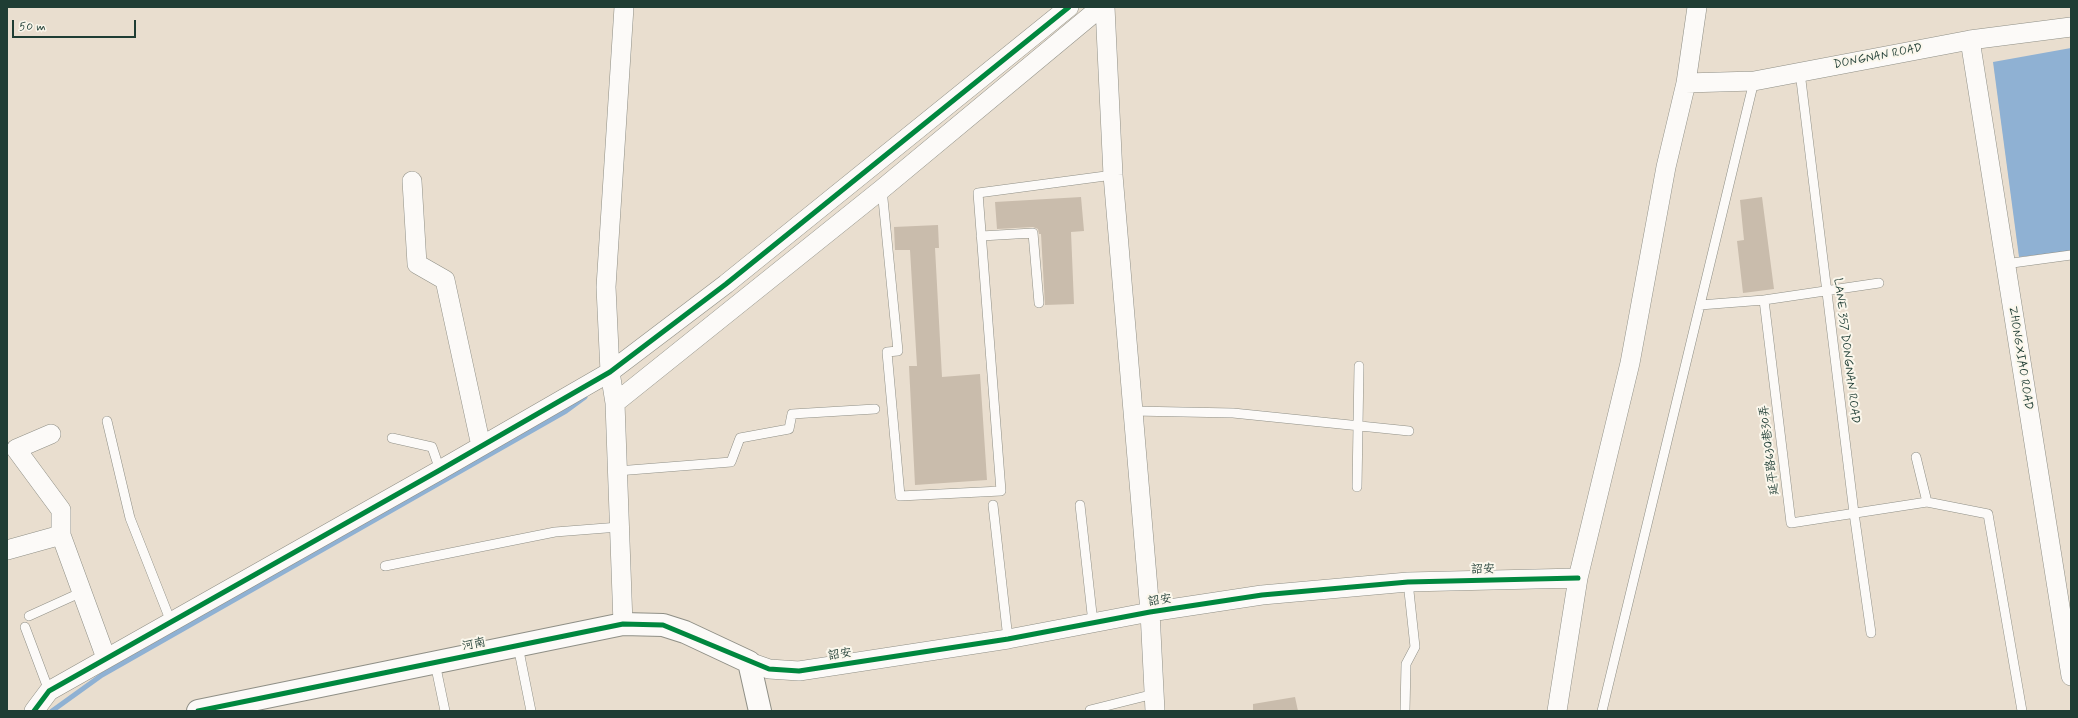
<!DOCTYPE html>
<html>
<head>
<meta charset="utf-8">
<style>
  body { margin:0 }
  #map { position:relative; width:2078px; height:718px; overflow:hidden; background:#e9decf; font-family:Mynerve,sans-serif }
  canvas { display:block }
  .frame { position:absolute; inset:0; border:8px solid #1f3d34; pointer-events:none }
  .scale { position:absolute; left:12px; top:20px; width:124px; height:18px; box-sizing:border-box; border:2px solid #1f3d34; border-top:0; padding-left:5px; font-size:12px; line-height:14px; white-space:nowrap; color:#1f3d34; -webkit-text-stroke:3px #fbf7ec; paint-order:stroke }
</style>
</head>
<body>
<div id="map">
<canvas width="2078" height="718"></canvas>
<div class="frame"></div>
<div class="scale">50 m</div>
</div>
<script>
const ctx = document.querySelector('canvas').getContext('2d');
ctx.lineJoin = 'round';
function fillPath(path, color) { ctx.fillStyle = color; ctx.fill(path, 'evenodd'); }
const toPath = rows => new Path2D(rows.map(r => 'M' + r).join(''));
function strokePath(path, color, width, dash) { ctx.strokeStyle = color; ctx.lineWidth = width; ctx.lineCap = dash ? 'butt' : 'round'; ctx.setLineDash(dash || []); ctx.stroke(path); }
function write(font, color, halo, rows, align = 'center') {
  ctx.font = font + ' Mynerve,"LXGW WenKai TC",sans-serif'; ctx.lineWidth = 4; ctx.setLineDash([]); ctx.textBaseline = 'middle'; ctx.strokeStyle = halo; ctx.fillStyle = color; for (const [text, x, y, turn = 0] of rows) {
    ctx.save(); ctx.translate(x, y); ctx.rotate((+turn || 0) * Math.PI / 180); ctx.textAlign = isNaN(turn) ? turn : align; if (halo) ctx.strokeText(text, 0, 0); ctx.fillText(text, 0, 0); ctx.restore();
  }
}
fillPath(toPath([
  [2071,48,2071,251,2019,257,1993,62]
]), '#8fb1d3');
strokePath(toPath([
  [52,711,102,675,566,411,585,397]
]), '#8fb1d3', 5);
fillPath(toPath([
  [1081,197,1084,231,1071,232,1074,304,1045,305,1041,234,1039,234,1038,229,1033,227,997,229,995,202],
  [1762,197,1774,289,1743,293,1737,241,1744,240,1740,200],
  [938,225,939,248,935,248,942,377,980,374,987,480,915,485,909,366,917,366,910,250,895,250,894,227],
  [1295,697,1298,711,1253,711,1253,704]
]), '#c9bcac');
const lane = toPath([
  [1800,72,1854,513,1871,633],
  [882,189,898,351,887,352,900,496,1001,491,978,193,1113,175],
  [981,236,1033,233,1039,303],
  [2005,264,2071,255],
  [1764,300,1879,283],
  [1700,305,1764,300,1791,523,1927,502],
  [1133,411,1233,413,1409,431],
  [107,421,130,518,171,622],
  [392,438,432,447,440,470],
  [1916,457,1927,502,1988,514,2022,711],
  [617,471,731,462,740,438,789,429,792,414,875,409],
  [1357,487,1359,366],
  [993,505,1008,639],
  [1080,505,1093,623],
  [385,566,555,532,619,527],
  [29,616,82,592],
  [25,627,49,691],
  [518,646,531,711],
  [435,663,445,711],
  [1090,710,1154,694],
  [1405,711,1406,664,1415,647,1408,582],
  [1602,711,1754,81]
]);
const street = toPath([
  [1105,7,1113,175,1150,612,1155,711],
  [1970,40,2071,676],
  [1686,83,1754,81,1970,40,2071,27],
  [412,181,417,264,445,280,481,446],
  [615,403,882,189,1101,7],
  [51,434,16,449,61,510,61,535,106,658],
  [7,550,61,535],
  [623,624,615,403,610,372,606,287,624,7],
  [749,662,769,669,799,671,1008,639,1150,612,1262,595,1408,582,1578,578],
  [34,711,49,691,440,470,610,372,726,284,1069,7],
  [1557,711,1578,578,1630,363,1666,167,1686,83,1697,7]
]);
const secondary = toPath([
  [198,711,623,624,663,625,685,632,749,662,760,711]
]);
strokePath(lane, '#8f8f86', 10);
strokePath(street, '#8f8f86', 20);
strokePath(secondary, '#8f8f86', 24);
strokePath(lane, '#fcfaf8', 9);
strokePath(street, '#fcfaf8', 19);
strokePath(secondary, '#fcfaf8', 22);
strokePath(toPath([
  [34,711,49,691,440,470,610,372,726,284,1069,7],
  [198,711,623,624,663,625,769,669,799,671,1008,639,1150,612,1262,595,1408,582,1578,578]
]), '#00873e', 5);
write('12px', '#1f3d34', '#fbf7ec', [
  ["DONGNAN ROAD",1878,57,-11],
  ["LANE 357 DONGNAN ROAD",1846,351,83],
  ["ZHONGXIAO ROAD",2020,358,81],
  ["延平路630巷30弄",1770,450,-97],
  ["詔安",1483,570,-1],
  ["詔安",1160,601,-9],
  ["河南",474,645,-11],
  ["詔安",840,655,-9]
]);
</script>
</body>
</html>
